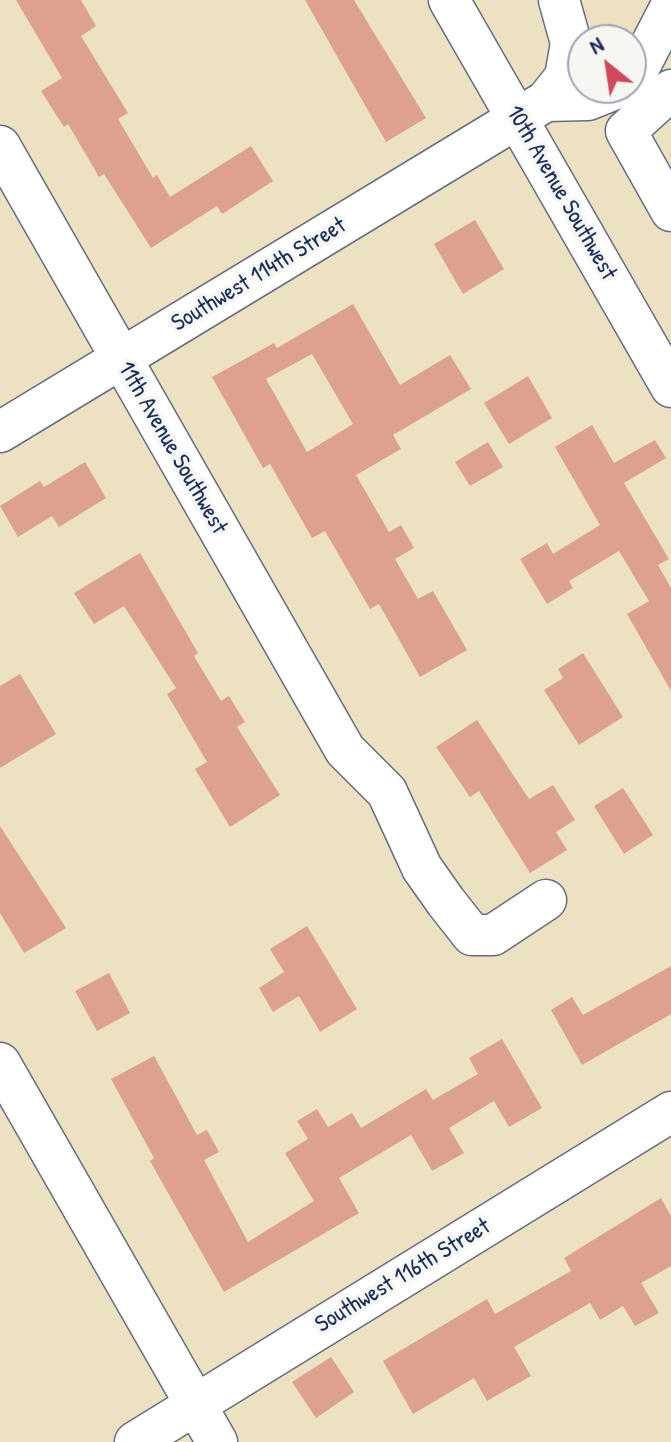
<!DOCTYPE html>
<html>
<head>
<meta charset="utf-8">
<style>
  body { margin:0 }
  #map { position:relative; width:671px; height:1442px; overflow:hidden; background:#ece2c1; font-family:"Patrick Hand",sans-serif }
  canvas { display:block }
  .north { position:absolute; left:567px; top:24px; width:80px; height:80px; box-sizing:border-box; background:#f6f6f2; border:2px solid #9ea6b7; border-radius:50%; rotate:330deg; font-size:22px; font-weight:700; line-height:32px; text-align:center; color:#1b2f5e }
  .north::after { content:''; display:block; margin:auto; width:28px; height:36px; background:#d1495b; clip-path:polygon(50% 0,100% 100%,50% 72%,0 100%) }
</style>
</head>
<body>
<div id="map">
<canvas width="671" height="1442"></canvas>
<div class="north">N</div>
</div>
<script>
const ctx = document.querySelector('canvas').getContext('2d');
ctx.lineJoin = 'round';
function fillPath(path, color) { ctx.fillStyle = color; ctx.fill(path, 'evenodd'); }
const toPath = rows => new Path2D(rows.map(r => 'M' + r).join(''));
function strokePath(path, color, width, dash) { ctx.strokeStyle = color; ctx.lineWidth = width; ctx.lineCap = dash ? 'butt' : 'round'; ctx.setLineDash(dash || []); ctx.stroke(path); }
function write(font, color, halo, rows, align = 'center') {
  ctx.font = font + ' "Patrick Hand",sans-serif'; ctx.lineWidth = 7; ctx.setLineDash([]); ctx.textBaseline = 'middle'; ctx.strokeStyle = halo; ctx.fillStyle = color; for (const [text, x, y, turn = 0] of rows) {
    ctx.save(); ctx.translate(x, y); ctx.rotate((+turn || 0) * Math.PI / 180); ctx.textAlign = isNaN(turn) ? turn : align; if (halo) ctx.strokeText(text, 0, 0); ctx.fillText(text, 0, 0); ctx.restore();
  }
}
fillPath(toPath([
  [16,0,81,0,96,26,81,36,128,113,118,119,153,178,157,175,170,197,251,146,273,181,222,214,217,206,151,248,104,174,99,177,68,124,64,127,41,91,62,78],
  [305,0,354,0,426,118,386,142],
  [475,220,504,269,463,294,434,244],
  [353,304,400,385,450,355,471,389,393,435,401,449,356,475,389,532,401,525,414,548,395,559,418,599,433,591,467,650,420,677,379,604,370,609,325,531,312,538,270,464,263,468,212,377,274,343,277,348],
  [312,354,353,424,307,452,266,379],
  [528,376,552,418,509,444,484,403],
  [592,425,614,463,655,440,666,458,624,483,669,559,658,565,671,588,671,691,627,614,649,601,619,551,569,581,573,588,547,604,520,559,547,543,553,554,600,525,555,447],
  [488,442,503,467,470,486,455,462],
  [85,462,106,498,59,527,52,516,18,537,0,506,40,481,44,487],
  [140,553,198,653,194,656,221,701,229,696,245,722,237,727,280,795,230,827,195,769,207,762,167,694,176,688,124,606,94,624,74,593],
  [583,653,623,717,579,745,544,690,563,678,558,669],
  [20,674,56,734,0,768,0,686],
  [477,720,529,799,553,785,575,820,556,832,567,850,530,873,479,791,470,797,436,747],
  [623,788,653,835,624,854,594,806],
  [0,826,66,928,24,953,0,913],
  [307,926,357,1009,320,1032,299,996,273,1012,259,988,284,972,270,949],
  [671,966,671,1014,582,1065,551,1010,572,997,583,1015],
  [109,973,130,1013,97,1031,75,991],
  [502,1039,542,1108,509,1127,494,1101,449,1128,464,1153,432,1171,411,1135,339,1178,359,1213,224,1292,150,1161,154,1158,111,1079,154,1056,197,1135,207,1130,219,1152,204,1160,248,1242,314,1201,285,1153,308,1139,297,1121,317,1109,328,1127,352,1113,361,1128,426,1089,433,1100,478,1074,469,1058],
  [661,1198,671,1216,671,1266,641,1283,659,1313,635,1326,623,1306,600,1320,590,1303,514,1347,531,1376,487,1401,474,1378,413,1414,383,1361,487,1299,495,1314,571,1271,564,1258],
  [331,1357,354,1392,316,1418,292,1382]
]), '#dda190');
const minor = toPath([
  [449,0,671,387],
  [631,75,641,64,671,6],
  [671,90,626,131,671,211],
  [546,101,588,100,618,88],
  [0,146,345,750,387,792,422,868,446,902,472,935,493,935,546,900],
  [0,432,546,101,565,77,571,43,559,0],
  [0,1063,217,1442],
  [135,1442,671,1112]
]);
strokePath(minor, '#646e81', 43);
strokePath(minor, '#fff', 40);
write('24px', '#1b2f5e', '#f6f6f2', [
  ["10th Avenue Southwest",561,193,60],
  ["Southwest 114th Street",259,275,-31],
  ["11th Avenue Southwest",172,448,60],
  ["Southwest 116th Street",403,1276,-31]
]);
</script>
</body>
</html>
